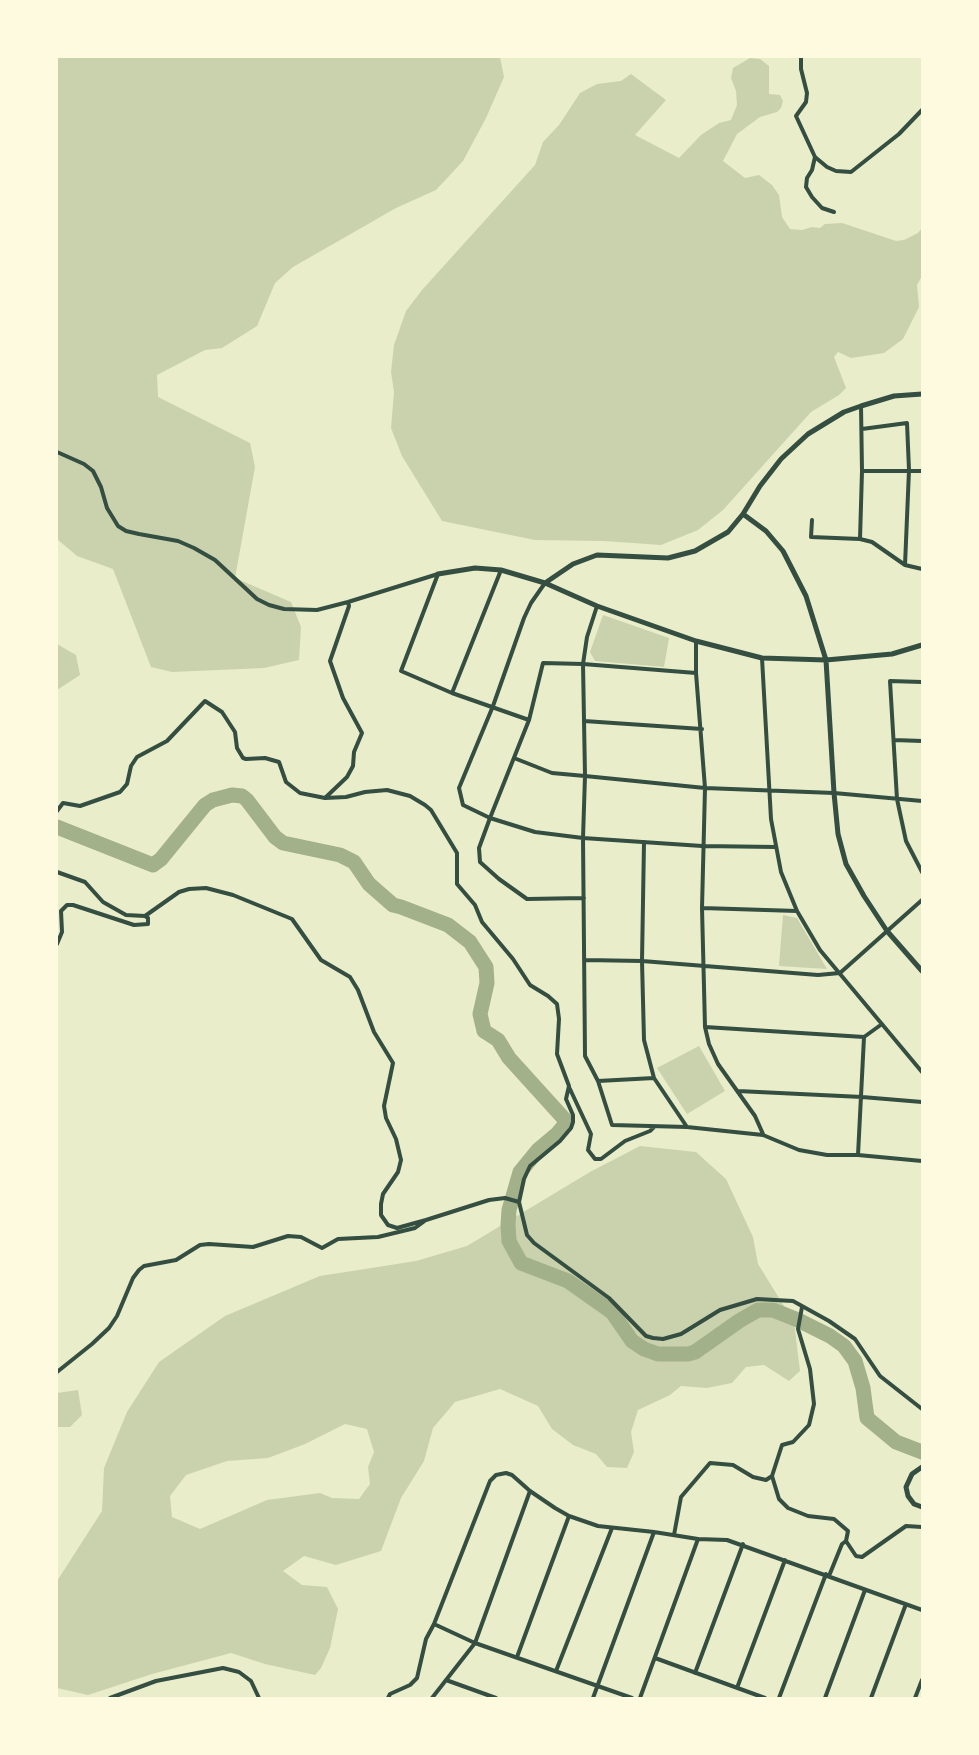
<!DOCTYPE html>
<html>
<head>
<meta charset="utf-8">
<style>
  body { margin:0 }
  #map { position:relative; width:979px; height:1755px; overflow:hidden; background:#e9edc9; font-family:"Exo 2",sans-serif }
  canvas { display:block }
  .frame { position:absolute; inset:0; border:58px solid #fefae0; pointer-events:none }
</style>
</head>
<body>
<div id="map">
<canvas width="979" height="1755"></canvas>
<div class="frame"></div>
</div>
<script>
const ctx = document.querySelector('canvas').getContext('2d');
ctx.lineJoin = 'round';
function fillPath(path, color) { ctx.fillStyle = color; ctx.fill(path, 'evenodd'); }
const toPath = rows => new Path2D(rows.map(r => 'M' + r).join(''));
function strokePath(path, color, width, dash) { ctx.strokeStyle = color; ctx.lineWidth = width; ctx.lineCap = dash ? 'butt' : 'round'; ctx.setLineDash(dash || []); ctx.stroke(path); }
fillPath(toPath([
  [57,57,500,57,504,77,486,118,463,161,436,190,396,208,293,267,275,283,257,326,222,348,205,350,157,375,158,397,250,443,255,467,235,578,291,602,301,627,299,660,264,668,172,672,151,667,113,569,77,556,57,539],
  [750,58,760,59,769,66,769,94,780,95,783,101,781,108,777,112,760,117,737,134,723,161,745,178,759,175,772,185,779,195,782,217,790,229,802,230,812,227,820,228,825,224,842,223,896,241,904,240,918,233,922,228,922,276,917,285,919,307,903,339,884,353,851,358,838,352,834,357,846,388,839,395,811,412,723,510,698,530,661,545,604,541,535,540,442,521,402,456,391,428,394,392,391,372,394,345,406,311,422,290,535,165,543,142,559,125,580,93,597,84,621,81,631,74,666,100,635,135,679,158,701,135,719,123,731,120,737,105,736,91,731,78,733,68],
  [603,615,669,638,664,667,595,661,590,652],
  [57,644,76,655,80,675,57,690],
  [783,915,797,918,827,969,779,966],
  [699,1046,725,1091,687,1114,657,1068],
  [640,1146,696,1152,726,1179,753,1237,758,1264,794,1322,800,1371,789,1381,764,1365,746,1367,732,1383,707,1388,681,1386,670,1395,638,1410,631,1432,634,1452,627,1468,607,1467,596,1454,573,1445,552,1429,538,1406,500,1389,455,1402,433,1428,424,1461,401,1498,381,1551,336,1565,304,1556,283,1571,302,1585,327,1587,338,1609,330,1648,321,1668,315,1675,265,1664,231,1653,152,1674,88,1695,57,1688,57,1581,102,1511,104,1468,127,1412,159,1362,225,1316,320,1276,416,1261,467,1246,590,1172],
  [345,1424,367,1429,374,1452,368,1467,370,1484,359,1499,332,1498,320,1493,267,1500,200,1529,172,1517,170,1496,186,1475,227,1461,268,1458,305,1444],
  [78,1390,82,1415,70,1427,57,1427,57,1393]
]), '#cad2ad');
strokePath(toPath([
  [57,827,153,865,161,859,205,805,213,800,232,795,242,796,247,800,275,837,283,843,340,855,354,862,369,884,393,905,401,907,448,925,470,942,486,967,487,983,480,1014,484,1031,498,1040,509,1058,567,1122,557,1134,538,1150,520,1172,509,1210,508,1225,509,1241,521,1263,568,1281,612,1312,632,1341,644,1349,658,1354,688,1354,695,1352,739,1321,758,1310,773,1310,798,1320,830,1336,844,1346,855,1361,863,1388,867,1418,896,1442,922,1452]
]), '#a3b18a', 15);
strokePath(toPath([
  [801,57,801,69,807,93,806,102,796,116,815,157,827,167,836,171,851,172,899,134,922,110],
  [815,157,812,170,807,178,806,187,812,197,822,208,834,212],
  [861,406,862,471,860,539,872,542,905,565,922,569],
  [862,429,907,423,909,470,905,565],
  [57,452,84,464,93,471,101,487,107,508,118,526,126,531,139,534,178,541,194,548,215,560,257,599,269,605,284,609,317,610,348,602,438,574],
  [862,471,922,471],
  [812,520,811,537,860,539],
  [438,574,401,671,452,693,529,720],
  [545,583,531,603,524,618,493,706,459,788,463,805,490,818,479,848,480,862,499,879,527,899,584,898],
  [597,606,587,637,583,664,585,776,583,838,585,1056,598,1081,612,1125,687,1127,763,1135,799,1150,827,1155,858,1155,922,1161],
  [696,641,696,673,705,788,702,908,705,1027,709,1044,718,1064,755,1116,763,1134],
  [762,658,771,819,781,872,797,911,820,950,922,1072],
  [696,673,583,664,543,663,529,720,490,818,535,832,583,838,702,846,776,847],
  [922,682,890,681,897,799,906,841,922,872],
  [452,693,501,570],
  [584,721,702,729],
  [894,740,922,741],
  [514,758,552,773,585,776,705,788,834,793,922,801],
  [325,798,347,777,353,766,354,752,362,733,343,698,330,661,349,606,348,602],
  [57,811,63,803,80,806,120,792,127,784,131,766,137,757,167,741,205,701,222,712,235,732,237,748,243,758,246,759,265,758,279,762,286,782,300,793,325,798,346,797,365,792,387,790,410,796,425,805,431,810,457,853,457,884,475,905,482,922,513,959,530,985,548,996,557,1004,559,1019,557,1054,569,1086,566,1099,573,1115,573,1122,571,1128,560,1141,530,1166,524,1179,519,1202,527,1235,534,1243,609,1298,646,1336,653,1338,663,1339,681,1334,720,1310,757,1299,793,1301,829,1321,855,1339,880,1376,922,1409],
  [644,842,642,961,644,1040,654,1078,687,1127],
  [57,872,85,882,103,902,126,915,145,916,148,918,148,924,134,925,73,905,67,905,61,911,62,932,57,944],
  [702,908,797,911],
  [145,916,179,892,189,889,206,888,233,895,292,919,321,960,350,977,358,990,374,1032,393,1063,384,1106,386,1118,396,1139,401,1160,398,1172,383,1194,381,1204,381,1215,388,1225,397,1228,426,1220],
  [585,960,642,961,818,975,840,973,922,900],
  [705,1027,864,1037,882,1024],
  [598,1081,654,1078],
  [569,1087,591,1134,588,1150,595,1159,601,1159,625,1141,650,1131,654,1127],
  [738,1091,862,1097,922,1102],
  [858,1155,864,1037],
  [802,1307,798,1329,810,1369,814,1404,809,1425,793,1442,782,1445,772,1476,779,1499,788,1508,808,1516,834,1519,848,1531,846,1541,856,1556,862,1557,906,1526,922,1527],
  [57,1372,92,1344,109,1328,117,1316,133,1278,139,1270,144,1266,176,1260,200,1245,209,1244,253,1247,288,1236,301,1237,322,1248,338,1239,378,1237,415,1228,426,1220,489,1200,505,1198,519,1202],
  [674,1535,681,1497,710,1463,733,1465,753,1477,766,1480,772,1476],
  [829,1576,842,1544,846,1541],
  [434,1624,475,1643,632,1698],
  [517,1657,569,1516],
  [655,1658,765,1698],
  [556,1671,612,1528],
  [695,1673,743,1544],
  [446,1680,496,1698],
  [737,1688,785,1560],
  [110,1698,156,1681,223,1668,239,1672,251,1681,259,1698],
  [388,1698,390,1694,410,1685,417,1678,426,1639,434,1624,490,1481,496,1475,506,1473,512,1475,530,1491,555,1508,569,1516,598,1526,654,1532,698,1539,727,1540,922,1610],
  [432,1698,475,1643,530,1491],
  [593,1698,654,1532],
  [640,1698,698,1539],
  [779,1698,826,1574],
  [825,1698,865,1590],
  [871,1698,906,1604],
  [915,1698,922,1680]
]), '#344e41', 4);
strokePath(toPath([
  [743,514,766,531,783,551,806,596,826,660,834,793,838,834,846,864,864,896,887,931,922,971],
  [438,574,475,568,501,570,545,583,597,606,696,641,762,658,826,660,892,654,922,645],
  [545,583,573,564,597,555,668,558,695,551,728,532,743,514,760,486,781,459,808,434,844,412,861,406,894,396,922,394],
  [922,1467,912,1474,906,1487,908,1496,914,1504,922,1507]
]), '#344e41', 5);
</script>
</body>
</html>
